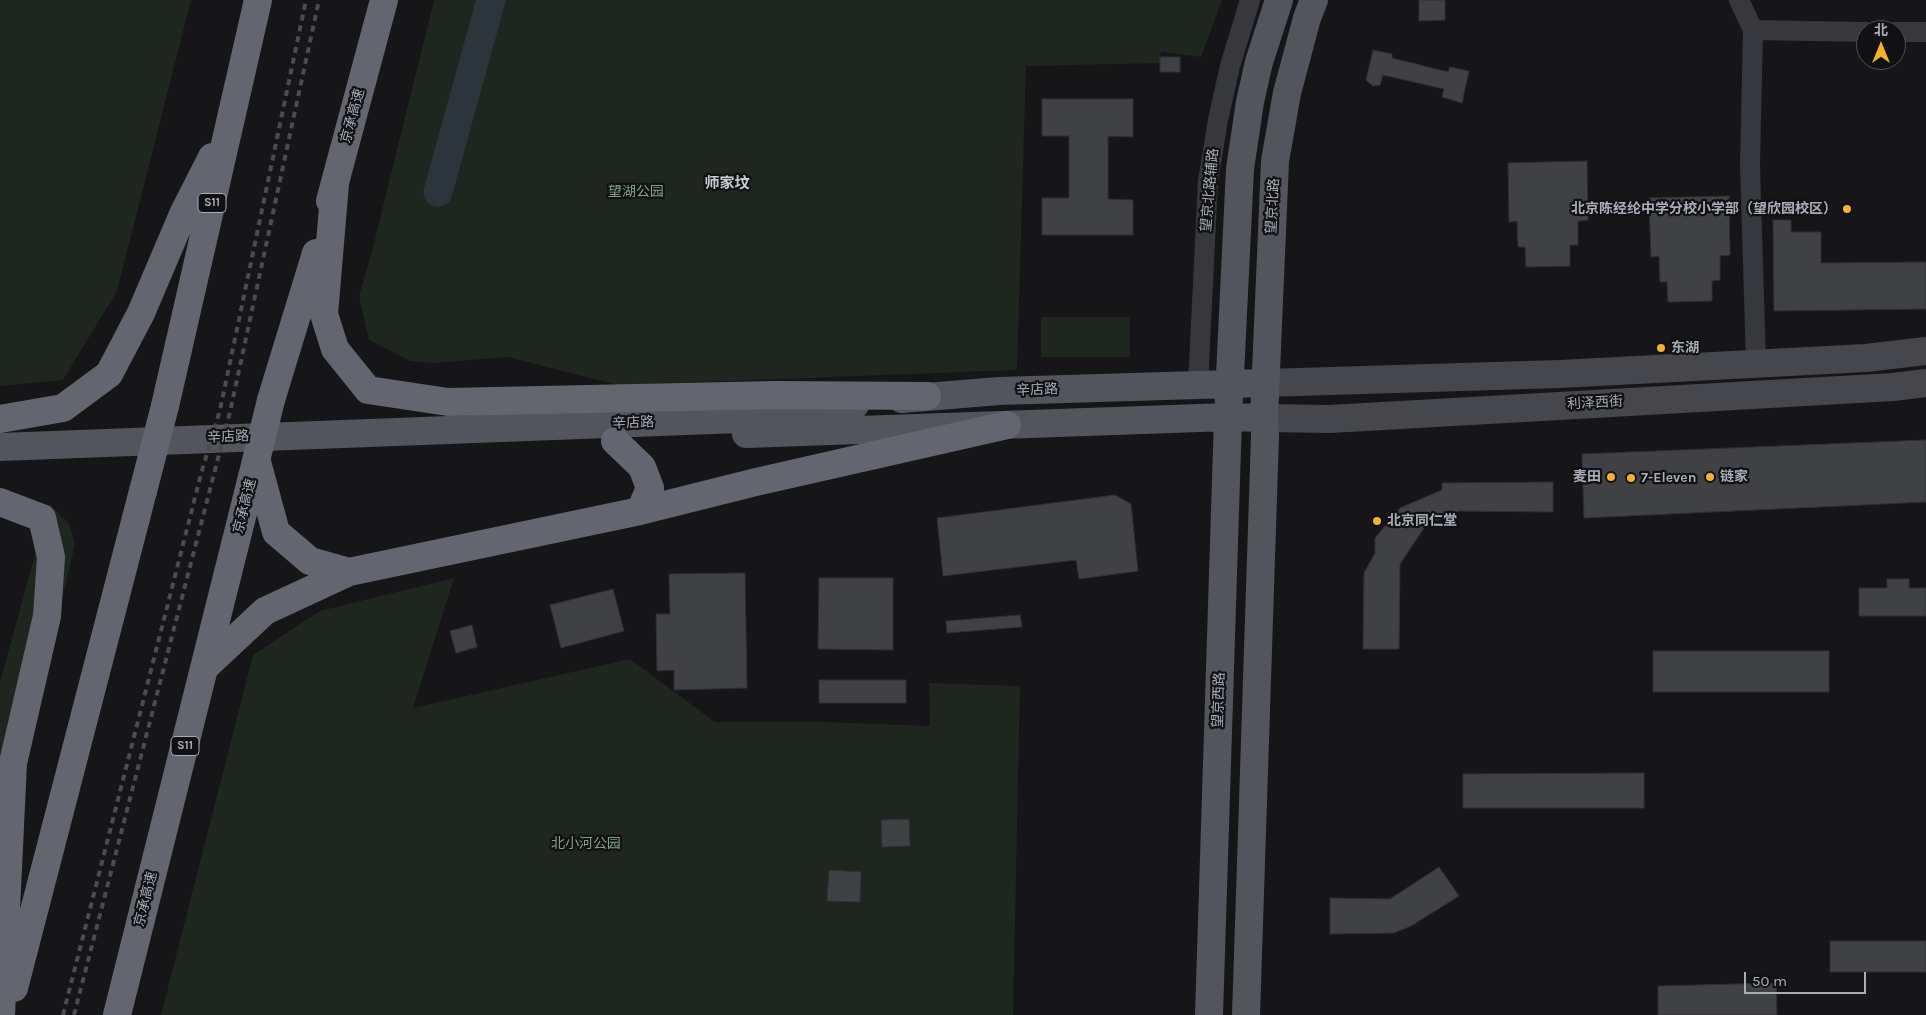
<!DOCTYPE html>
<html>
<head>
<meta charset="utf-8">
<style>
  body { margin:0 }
  #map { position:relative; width:1926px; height:1015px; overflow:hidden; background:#161618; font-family:Karla,"Noto Sans SC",sans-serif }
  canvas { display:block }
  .north { position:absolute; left:1856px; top:20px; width:50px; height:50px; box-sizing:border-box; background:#111113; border:1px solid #4d4f55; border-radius:50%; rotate:0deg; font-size:14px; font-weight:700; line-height:20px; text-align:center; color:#a8adb8 }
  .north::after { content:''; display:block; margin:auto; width:18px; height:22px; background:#f2b134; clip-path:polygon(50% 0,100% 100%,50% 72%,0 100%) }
  .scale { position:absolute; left:1744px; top:972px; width:122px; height:22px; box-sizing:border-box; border:2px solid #a8adb8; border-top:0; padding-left:6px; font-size:15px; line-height:18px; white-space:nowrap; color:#a8adb8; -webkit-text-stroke:4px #111113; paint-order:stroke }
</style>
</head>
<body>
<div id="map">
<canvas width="1926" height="1015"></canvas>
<div class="north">北</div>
<div class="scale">50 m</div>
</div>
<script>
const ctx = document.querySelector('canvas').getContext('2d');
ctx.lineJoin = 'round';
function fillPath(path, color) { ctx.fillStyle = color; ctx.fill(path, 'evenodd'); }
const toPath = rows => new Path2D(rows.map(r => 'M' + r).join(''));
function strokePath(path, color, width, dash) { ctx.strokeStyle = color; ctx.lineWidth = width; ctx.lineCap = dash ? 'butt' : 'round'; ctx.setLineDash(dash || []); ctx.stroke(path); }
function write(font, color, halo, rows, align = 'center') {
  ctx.font = font + ' Karla,"Noto Sans SC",sans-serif'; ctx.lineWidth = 4.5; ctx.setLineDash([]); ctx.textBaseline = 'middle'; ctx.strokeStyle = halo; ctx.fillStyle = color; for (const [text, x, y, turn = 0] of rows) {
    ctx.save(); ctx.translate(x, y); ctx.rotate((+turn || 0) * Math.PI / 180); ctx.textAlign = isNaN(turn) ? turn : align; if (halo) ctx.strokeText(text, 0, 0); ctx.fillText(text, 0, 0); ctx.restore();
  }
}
fillPath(toPath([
  [0,0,191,0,117,291,63,380,0,386],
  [434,0,1222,0,1201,57,1161,52,1160,63,1026,66,1017,370,618,385,508,357,434,363,410,361,369,340,359,296,372,251],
  [1041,317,1130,317,1130,357,1041,357],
  [49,504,69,524,75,544,0,863,0,682],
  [454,578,413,708,630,659,715,722,823,722,930,726,929,683,1020,686,1013,1015,161,1015,253,655,320,611]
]), '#1e261f');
strokePath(toPath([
  [438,192,491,0]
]), '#2c353c', 29);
const building = toPath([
  [1419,0,1445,0,1445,20,1419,21,1419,0],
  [1373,50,1392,54,1392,58,1448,72,1450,67,1469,71,1462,103,1442,97,1444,89,1383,75,1380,85,1373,86,1366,80,1373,50],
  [1160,57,1180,57,1180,72,1160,72,1160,57],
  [1042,99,1133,99,1133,137,1108,136,1108,199,1133,200,1133,235,1042,235,1042,198,1069,198,1069,136,1042,136,1042,99],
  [1587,161,1588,220,1578,221,1578,245,1570,245,1570,266,1526,267,1525,247,1518,247,1517,221,1509,222,1508,163,1587,161],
  [1729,196,1730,255,1720,256,1720,280,1712,281,1712,301,1668,302,1667,282,1660,282,1659,256,1651,257,1649,198,1729,196],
  [1773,220,1791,220,1791,232,1821,232,1821,263,1926,262,1926,309,1774,311,1773,220],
  [1926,440,1926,502,1584,518,1582,454,1926,440],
  [1553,482,1553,512,1459,511,1426,525,1400,564,1399,649,1363,649,1364,573,1375,553,1375,538,1400,508,1442,490,1442,483,1553,482],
  [1115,495,1131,504,1138,571,1079,579,1076,560,943,576,937,518,1115,495],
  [745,573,747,688,674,690,674,670,657,671,656,614,670,614,669,574,745,573],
  [819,578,893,578,893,650,818,649,819,578],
  [1887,579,1909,579,1909,588,1926,588,1926,616,1859,616,1859,588,1887,588,1887,579],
  [613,589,624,631,561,648,550,605,613,589],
  [1020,615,1022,627,947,633,946,621,1020,615],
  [472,625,477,647,456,653,450,631,472,625],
  [1653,651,1829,651,1829,692,1653,692,1653,651],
  [819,680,906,680,906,703,819,703,819,680],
  [1644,773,1644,808,1463,808,1463,774,1644,773],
  [909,819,910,846,882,847,881,820,909,819],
  [1439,867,1459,896,1411,926,1394,933,1330,934,1330,898,1390,899,1439,867],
  [829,870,861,872,860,902,827,901,829,870],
  [1830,941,1926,941,1926,972,1830,972,1830,941],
  [1776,983,1777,1015,1658,1015,1658,986,1776,983]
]);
fillPath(building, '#404145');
strokePath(building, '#303034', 1);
strokePath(toPath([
  [1739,0,1753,30,1750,165,1756,363],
  [1753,30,1866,32],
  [1896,32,1926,32],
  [1198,385,1208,181,1218,120,1230,66,1250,0]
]), '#37383d', 20);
strokePath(toPath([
  [1265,383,1560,374,1866,358,1926,351],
  [1264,418,1330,419,1893,387,1926,383]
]), '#45474d', 28);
strokePath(toPath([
  [902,399,999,391,1265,383],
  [746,434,1228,417,1264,418],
  [0,447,739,419,855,405],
  [1209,1015,1228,417,1240,169,1250,102,1259,62,1279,0],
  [1246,1015,1265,436,1264,418,1275,161,1287,93,1307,18,1314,0]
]), '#53555c', 28);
strokePath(toPath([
  [335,184,324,314,335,349,368,390,448,402,776,395,927,396],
  [330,201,384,0],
  [271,400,316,253],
  [165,406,258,0],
  [0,419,63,408,109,374,141,313,184,212,212,157],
  [615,441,642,467,650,488,640,511],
  [257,462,276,532,310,561,349,572],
  [0,502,42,518,51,557,47,616,13,763,1,1015],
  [204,668,265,611,349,572,640,511,756,482,1007,425],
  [14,988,143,491],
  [117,1015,252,477]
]), '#63666e', 28);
strokePath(toPath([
  [63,1015,201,474,220,410,306,0],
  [74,1015,230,412,319,0]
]), '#4a4c52', 4, [6, 5]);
strokePath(toPath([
  [252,477,271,400],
  [143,491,165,406]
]), '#63666e', 28);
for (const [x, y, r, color] of [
  [1847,209,5,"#f2b134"],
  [1661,348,5,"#f2b134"],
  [1611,477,5,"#f2b134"],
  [1710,477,5,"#f2b134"],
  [1631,478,5,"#f2b134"],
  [1377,521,5,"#f2b134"]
]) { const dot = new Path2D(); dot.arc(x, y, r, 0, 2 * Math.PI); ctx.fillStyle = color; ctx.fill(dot); strokePath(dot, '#111113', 2); }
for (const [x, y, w] of [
  [212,203,28],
  [185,746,28]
]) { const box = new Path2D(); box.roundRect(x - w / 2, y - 9.5, w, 19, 4); ctx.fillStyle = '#111113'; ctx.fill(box); strokePath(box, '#a8adb8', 1); }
write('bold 12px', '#a8adb8', null, [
  ["S11",212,203],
  ["S11",185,746]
]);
write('14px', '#a8adb8', '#111113', [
  ["京承高速",353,116,-75],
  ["望京北路辅路",1210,190,-85],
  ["望京北路",1273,206,-87],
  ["辛店路",1037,390,-2],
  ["利泽西街",1595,403,-3],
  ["辛店路",633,423,-2],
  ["辛店路",228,437,-2],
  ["京承高速",245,506,-76],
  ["望京西路",1219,700,-88],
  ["京承高速",146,899,-76]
]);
write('14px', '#7fa381', '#111113', [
  ["望湖公园",636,192],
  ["北小河公园",586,844]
]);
write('bold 14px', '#a8adb8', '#111113', [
  ["北京陈经纶中学分校小学部（望欣园校区）",1837,209,"right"],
  ["东湖",1671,348],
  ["麦田",1601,477,"right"],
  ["链家",1720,477],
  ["7-Eleven",1641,478],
  ["北京同仁堂",1387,521]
], 'left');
write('bold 15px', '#c9ccd4', '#111113', [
  ["师家坟",727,184]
]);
</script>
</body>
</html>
